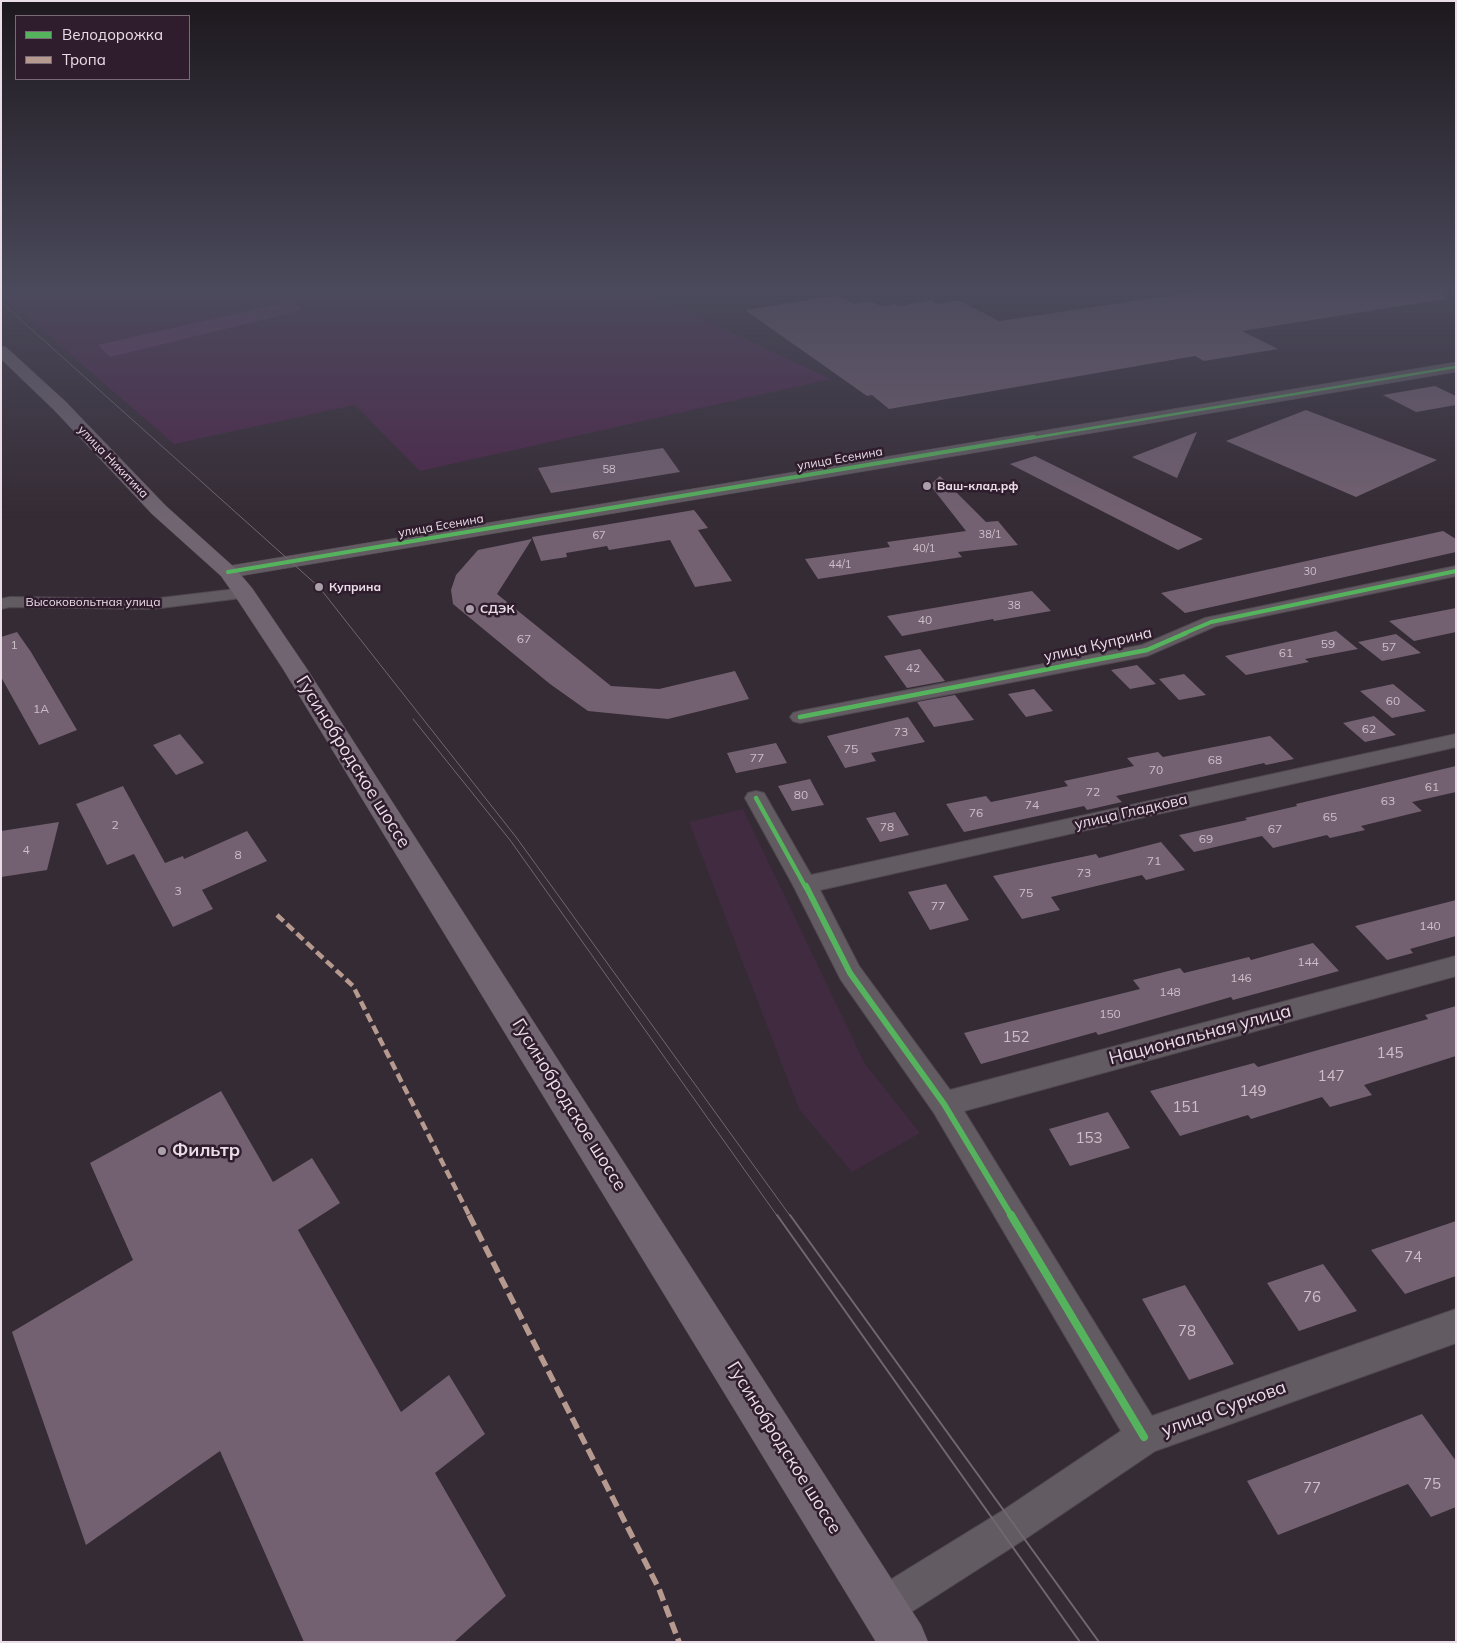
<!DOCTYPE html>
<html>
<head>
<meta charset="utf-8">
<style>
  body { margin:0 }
  #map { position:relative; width:1457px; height:1643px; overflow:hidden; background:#352b34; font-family:Mulish,sans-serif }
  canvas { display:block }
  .frame { position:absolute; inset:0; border:2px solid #eadde8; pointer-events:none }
  .legend { position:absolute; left:15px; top:15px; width:175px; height:65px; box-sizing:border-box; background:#2f1d2e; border:1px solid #7a6a78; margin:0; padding:6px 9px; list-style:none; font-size:15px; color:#eadde8 }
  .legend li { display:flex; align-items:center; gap:10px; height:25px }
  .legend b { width:25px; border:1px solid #7a6a78 }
</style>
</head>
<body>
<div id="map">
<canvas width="1457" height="1643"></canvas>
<div class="frame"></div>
<ul class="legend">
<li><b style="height:6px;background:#56b35d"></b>Велодорожка</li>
<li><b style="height:6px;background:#b69a8f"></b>Тропа</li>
</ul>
</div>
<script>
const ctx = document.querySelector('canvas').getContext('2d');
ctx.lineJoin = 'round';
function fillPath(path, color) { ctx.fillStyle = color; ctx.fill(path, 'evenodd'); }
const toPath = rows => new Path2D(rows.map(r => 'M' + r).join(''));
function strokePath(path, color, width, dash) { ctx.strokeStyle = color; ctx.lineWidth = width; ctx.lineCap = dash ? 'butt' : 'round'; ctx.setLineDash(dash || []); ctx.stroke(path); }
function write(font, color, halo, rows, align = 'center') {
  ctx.font = font + ' Mulish,sans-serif'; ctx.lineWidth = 5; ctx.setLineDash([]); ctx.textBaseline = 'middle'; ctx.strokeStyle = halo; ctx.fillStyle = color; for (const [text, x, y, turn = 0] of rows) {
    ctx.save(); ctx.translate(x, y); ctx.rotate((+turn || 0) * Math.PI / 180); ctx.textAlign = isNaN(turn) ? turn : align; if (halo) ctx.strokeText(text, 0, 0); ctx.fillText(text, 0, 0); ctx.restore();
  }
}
fillPath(toPath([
  [743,809,865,1064,920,1133,852,1172,799,1109,689,822]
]), '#412b40');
fillPath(toPath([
  [1,288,638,288,830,379,420,471,355,405,174,444,1,294]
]), '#4c274a');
fillPath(toPath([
  [292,301,303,310,110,357,98,345]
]), '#6b3769');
fillPath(toPath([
  [1222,288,1444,288,1445,299,1242,331,1278,349,1204,361,1195,356,889,409,872,395,867,396,745,310,838,295,854,304,870,301,881,306,895,304,900,306,931,300,937,304,958,300,999,321],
  [1435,386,1456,396,1456,405,1416,412,1383,395],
  [1306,410,1437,460,1356,497,1226,441],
  [1197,432,1177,478,1132,457],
  [663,448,680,472,551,493,538,468],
  [1035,456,1203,539,1178,550,1010,464],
  [940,476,986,522,998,521,1018,545,958,552,962,557,818,579,805,559,890,547,887,542,966,531,930,485],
  [694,510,708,528,698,530,732,581,695,587,670,540,609,550,607,546,566,553,567,557,541,561,532,537],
  [1443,531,1456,539,1456,552,1185,613,1161,593],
  [532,539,497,594,611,686,659,689,735,671,749,699,668,719,588,711,550,684,453,604,451,590,456,575,478,550],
  [1032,591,1051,611,994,621,993,619,902,636,887,616],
  [1456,608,1456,632,1414,641,1389,621],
  [1336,631,1358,649,1305,659,1309,662,1246,675,1225,656],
  [17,632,31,652,77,730,39,745,1,677,1,637],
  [1396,634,1421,653,1382,661,1358,642],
  [920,649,945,681,907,688,884,656],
  [1137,665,1156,684,1130,689,1111,670],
  [1184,674,1206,695,1179,700,1159,679],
  [1393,684,1426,711,1392,718,1360,691],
  [1034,689,1053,711,1026,717,1008,694],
  [955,695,974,720,934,727,917,702],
  [1374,716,1396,735,1365,742,1343,723],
  [908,717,925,742,871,753,876,761,845,768,827,736],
  [180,734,204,763,176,775,153,745],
  [1270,736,1294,759,1266,765,1264,763,1116,796,1122,802,1087,810,1084,806,964,832,946,804,986,796,991,802,1068,786,1064,781,1134,766,1127,758,1158,752,1163,757],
  [776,743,787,763,736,773,727,753],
  [1456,766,1456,792,1412,802,1422,811,1361,826,1365,830,1330,838,1327,835,1273,848,1262,836,1194,852,1179,835,1247,820,1245,818,1297,806,1296,804],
  [810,779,824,805,792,811,778,786],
  [123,786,165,863,183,856,184,859,247,831,267,861,202,890,213,909,173,927,134,854,107,865,76,804],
  [895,812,909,835,880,842,866,818],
  [59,822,47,870,1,877,1,831],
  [1161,842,1185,870,1146,880,1142,875,1051,897,1060,910,1022,919,993,876,1096,854,1099,858],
  [946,884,969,920,930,930,908,892],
  [1456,900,1456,936,1410,949,1413,953,1387,960,1355,926],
  [1313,943,1339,971,1233,1000,1231,997,1098,1035,1096,1032,981,1064,964,1033,1140,989,1133,980,1180,968,1184,973,1249,957,1251,960],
  [1456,1006,1456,1056,1364,1085,1372,1095,1330,1107,1322,1097,1251,1119,1248,1115,1180,1136,1150,1091,1254,1063,1258,1067,1428,1019,1425,1015],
  [221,1091,273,1182,312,1158,340,1203,298,1230,401,1412,449,1375,485,1434,435,1473,506,1596,454,1642,304,1642,220,1451,86,1545,12,1332,133,1260,90,1163],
  [1108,1112,1130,1148,1070,1166,1049,1129],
  [1456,1221,1456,1276,1405,1294,1371,1250],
  [1323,1264,1357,1311,1299,1331,1267,1283],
  [1185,1285,1234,1364,1189,1380,1142,1299],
  [1422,1414,1456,1461,1456,1507,1431,1517,1408,1484,1278,1535,1247,1481]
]), '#736171');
const minor = toPath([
  [1456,566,1456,576,1216,626,1147,656,800,723,793,721,790,717,793,713,800,711,1142,645,1205,618,1456,566],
  [244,588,250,589,253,593,250,597,152,609,10,607,1,609,1,599,10,597,152,599,244,588],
  [1456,734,1456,747,820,890,859,966,950,1090,1456,956,1456,976,964,1111,1152,1416,1456,1309,1456,1343,1155,1451,1028,1537,897,1621,883,1627,869,1621,863,1607,869,1593,1002,1511,1121,1431,934,1113,841,980,793,885,745,798,748,793,756,791,764,793,811,875,1456,734]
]);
const tertiary = toPath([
  [1456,362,1456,372,228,578,221,576,218,572,221,568,228,566,1456,362]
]);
const primary = toPath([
  [1,346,6,347,66,402,166,506,235,568,252,588,307,669,921,1625,928,1642,876,1642,283,669,235,596,221,576,152,514,54,410,1,359,1,346]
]);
strokePath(minor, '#514951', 2);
strokePath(tertiary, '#514951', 1);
strokePath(primary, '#514951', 1);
fillPath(minor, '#625b61');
fillPath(tertiary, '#625b61');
fillPath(primary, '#706570');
strokePath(toPath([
  [1,302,319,587,516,837,791,1217],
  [413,719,510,840,778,1217]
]), '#70686f', 1);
strokePath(toPath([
  [777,1215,1080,1642],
  [790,1215,1099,1642]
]), '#70686f', 2);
strokePath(toPath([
  [277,915,353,986,470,1217]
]), '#b69a8f', 4.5, [9, 4.5]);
strokePath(toPath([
  [469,1215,659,1589,679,1642]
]), '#b69a8f', 5.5, [12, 5.5]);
strokePath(toPath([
  [1026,439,1456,367]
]), '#56b35d', 2.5);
strokePath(toPath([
  [228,572,1034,437],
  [1183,634,1211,622,1456,571]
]), '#56b35d', 4);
strokePath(toPath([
  [800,717,1147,650,1186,633],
  [756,798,806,888]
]), '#56b35d', 4.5);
strokePath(toPath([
  [806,886,850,973,944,1104,1012,1217]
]), '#56b35d', 6);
strokePath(toPath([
  [1011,1215,1144,1437]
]), '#56b35d', 8);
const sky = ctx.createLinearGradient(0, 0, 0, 518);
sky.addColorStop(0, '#1d181d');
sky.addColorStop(0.56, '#4b4a5c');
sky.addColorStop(1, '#4b4a5c00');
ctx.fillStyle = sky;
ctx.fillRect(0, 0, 1457, 518);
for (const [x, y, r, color] of [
  [927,486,5,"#ab9fa9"],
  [319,587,5,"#ab9fa9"],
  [470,609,5,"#ab9fa9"],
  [162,1151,5,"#ab9fa9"]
]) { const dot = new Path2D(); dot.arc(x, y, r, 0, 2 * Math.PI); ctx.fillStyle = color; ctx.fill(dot); strokePath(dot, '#2f1d2e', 2); }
write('11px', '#ccbeca', null, [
  ["58",609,470],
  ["38/1",990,535],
  ["67",599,536],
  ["40/1",924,549],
  ["44/1",840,565],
  ["30",1310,572],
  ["38",1014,606]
]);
write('12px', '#eadde8', '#2f1d2e', [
  ["улица Есенина",840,459,-10],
  ["улица Никитина",113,462,46],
  ["улица Есенина",441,526,-10],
  ["Высоковольтная улица",93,602]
]);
write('bold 12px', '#eadde8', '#2f1d2e', [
  ["Ваш-клад.рф",937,486],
  ["Куприна",329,587],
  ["СДЭК",480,609]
], 'left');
write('12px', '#ccbeca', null, [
  ["40",925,620],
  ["67",524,639],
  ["59",1328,644],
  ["1",14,645],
  ["57",1389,647],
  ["61",1286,653],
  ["42",913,668],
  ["60",1393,701],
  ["1А",41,709],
  ["62",1369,729],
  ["73",901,732],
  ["75",851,749],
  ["77",757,758],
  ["68",1215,760],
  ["70",1156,770],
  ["61",1432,787],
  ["72",1093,792],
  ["80",801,795],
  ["63",1388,801],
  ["74",1032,805],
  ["76",976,813],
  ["65",1330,817],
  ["2",115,825],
  ["78",887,827],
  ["67",1275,829],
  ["69",1206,839],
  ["4",26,850],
  ["8",238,855],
  ["71",1154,861],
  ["73",1084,873],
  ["3",178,891],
  ["75",1026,893],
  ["77",938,906],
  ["140",1430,926],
  ["144",1308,962],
  ["146",1241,978],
  ["148",1170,992],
  ["150",1110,1014]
]);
write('15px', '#eadde8', '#2f1d2e', [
  ["улица Куприна",1098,645,-13],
  ["улица Гладкова",1131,812,-13]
]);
write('15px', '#ccbeca', null, [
  ["152",1016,1037],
  ["145",1390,1053],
  ["147",1331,1076],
  ["149",1253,1091],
  ["151",1186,1107],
  ["153",1089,1138],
  ["74",1413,1257],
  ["76",1312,1297],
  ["78",1187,1331],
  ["75",1432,1484],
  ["77",1312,1488]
]);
write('18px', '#eadde8', '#2f1d2e', [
  ["Гусинобродское шоссе",353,762,58],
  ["Национальная улица",1200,1035,-15],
  ["Гусинобродское шоссе",569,1105,58],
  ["улица Суркова",1224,1409,-20],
  ["Гусинобродское шоссе",784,1448,58]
]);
write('bold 18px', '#eadde8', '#2f1d2e', [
  ["Фильтр",172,1151]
], 'left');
</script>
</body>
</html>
